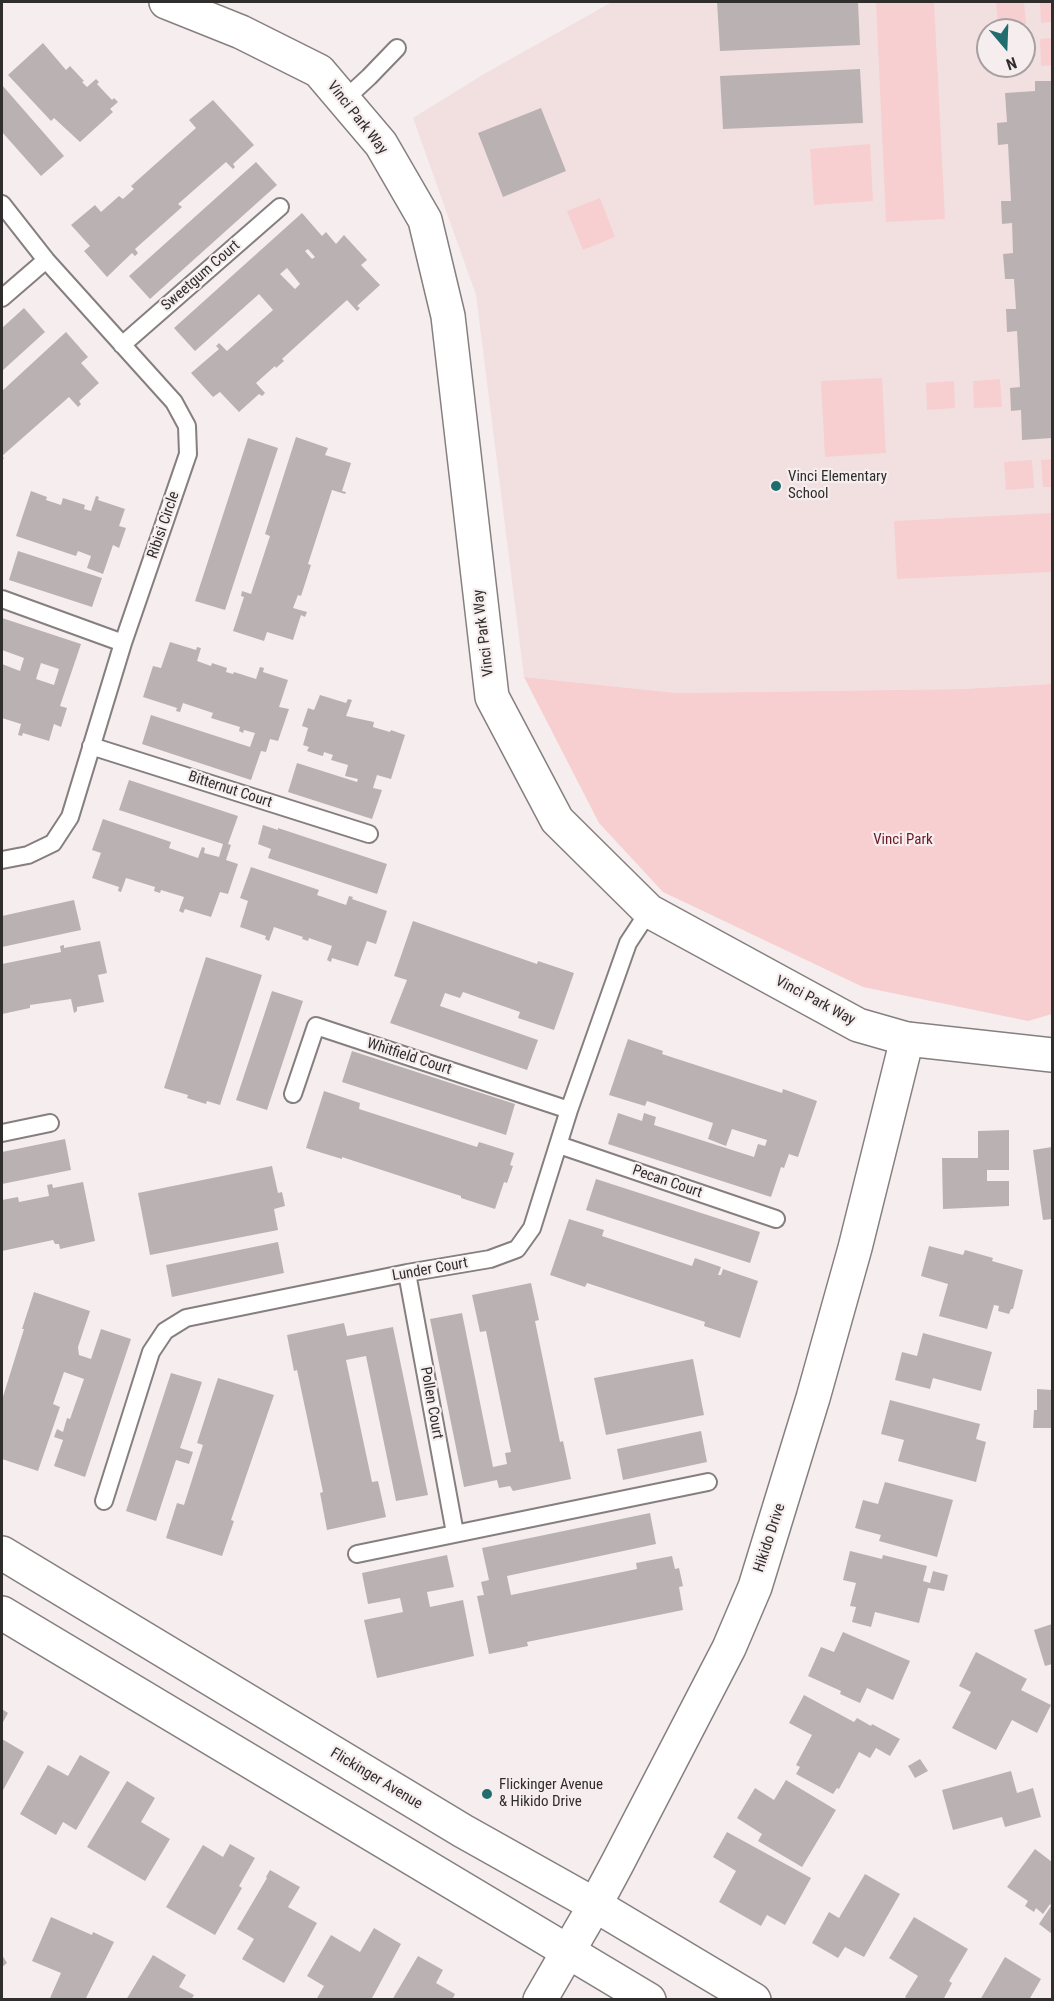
<!DOCTYPE html>
<html>
<head>
<meta charset="utf-8">
<style>
  body { margin:0 }
  #map { position:relative; width:1054px; height:2001px; overflow:hidden; background:#f6edee; font-family:"Roboto Condensed",sans-serif }
  canvas { display:block }
  .frame { position:absolute; inset:0; border:3px solid #302d2d; pointer-events:none }
  .north { position:absolute; left:976px; top:18px; width:60px; height:60px; box-sizing:border-box; background:#f6edee; border:2px solid #a7a0a1; border-radius:50%; rotate:161deg; font-size:16px; font-weight:700; line-height:24px; text-align:center; color:#302d2d }
  .north::after { content:''; display:block; margin:auto; width:21px; height:27px; background:#216d6e; clip-path:polygon(50% 0,100% 100%,50% 72%,0 100%) }
</style>
</head>
<body>
<div id="map">
<canvas width="1054" height="2001"></canvas>
<div class="frame"></div>
<div class="north">N</div>
</div>
<script>
const ctx = document.querySelector('canvas').getContext('2d');
ctx.lineJoin = 'round';
function fillPath(path, color) { ctx.fillStyle = color; ctx.fill(path, 'evenodd'); }
const toPath = rows => new Path2D(rows.map(r => 'M' + r).join(''));
function strokePath(path, color, width, dash) { ctx.strokeStyle = color; ctx.lineWidth = width; ctx.lineCap = dash ? 'butt' : 'round'; ctx.setLineDash(dash || []); ctx.stroke(path); }
function write(font, color, halo, rows, align = 'center') {
  ctx.font = font + ' "Roboto Condensed",sans-serif'; ctx.lineWidth = 4.5; ctx.setLineDash([]); ctx.textBaseline = 'middle'; ctx.strokeStyle = halo; ctx.fillStyle = color; for (const [text, x, y, turn = 0] of rows) {
    ctx.save(); ctx.translate(x, y); ctx.rotate((+turn || 0) * Math.PI / 180); ctx.textAlign = isNaN(turn) ? turn : align; if (halo) ctx.strokeText(text, 0, 0); ctx.fillText(text, 0, 0); ctx.restore();
  }
}
fillPath(toPath([
  [612,2,1052,2,1052,684,961,689,677,693,524,677,476,295,413,118,484,74],
  [988,30,1024,30,1024,66,988,66]
]), '#f2e0e1');
fillPath(toPath([
  [876,2,934,2,945,219,886,222],
  [996,2,1024,2,1026,24,998,26],
  [1040,2,1052,2,1052,22,1041,23],
  [1052,38,1052,65,1041,66,1040,39],
  [870,144,873,201,814,205,810,149],
  [600,198,615,237,583,250,567,211],
  [882,378,886,453,825,457,821,381],
  [1000,379,1002,407,974,408,973,381],
  [954,381,955,408,927,410,926,383],
  [1052,459,1052,487,1043,487,1041,460],
  [1032,460,1034,488,1006,490,1004,462],
  [1052,513,1052,572,897,579,894,521],
  [524,677,677,693,961,689,1052,684,1052,1014,1028,1021,863,987,663,892,599,823]
]), '#f7cfd0');
fillPath(toPath([
  [717,2,858,2,860,45,720,51],
  [43,43,66,70,70,66,84,81,82,82,87,87,96,79,99,82,97,84,112,100,114,98,118,102,110,109,113,112,80,142,54,118,51,121,8,75],
  [860,69,863,123,723,129,720,76],
  [1035,81,1052,81,1052,438,1022,440,1021,410,1011,411,1010,388,1020,387,1017,331,1007,332,1006,309,1016,309,1014,279,1005,279,1003,254,1013,253,1012,223,1002,224,1001,201,1011,201,1008,144,998,145,997,123,1007,122,1005,93,1035,91],
  [2,85,64,156,41,176,2,132],
  [213,100,254,145,233,164,235,167,233,169,226,162,178,204,182,207,135,249,138,253,135,256,132,253,107,277,84,251,90,246,71,225,95,205,101,212,119,196,123,199,134,189,131,186,196,128,189,120],
  [541,108,566,171,503,197,478,133],
  [256,162,277,185,150,299,129,276],
  [302,213,322,236,326,232,336,244,344,235,367,260,361,265,380,285,357,306,360,308,357,311,347,300,282,359,284,361,276,368,275,366,256,383,265,393,262,396,259,394,239,412,220,392,213,397,191,373,219,349,216,346,219,343,227,351,273,310,259,294,195,351,174,328],
  [308,249,315,257,312,259,305,251],
  [287,268,300,284,295,289,280,274],
  [24,308,45,332,2,371,2,328],
  [66,332,88,357,81,363,99,383,79,401,81,404,78,407,69,397,2,456,4,458,2,461,2,391],
  [296,437,328,448,325,455,351,463,342,491,346,492,345,494,332,490,308,564,311,565,301,596,298,595,293,608,307,612,305,617,301,615,293,640,267,632,264,641,233,631,244,597,241,596,242,591,251,594,270,536,265,534],
  [248,438,278,448,225,610,195,601],
  [31,491,47,497,46,500,61,505,63,498,85,505,84,509,91,511,96,496,99,497,98,500,125,509,119,526,126,528,119,548,113,545,103,574,87,568,91,556,78,551,76,556,16,536],
  [18,551,102,578,92,607,9,580],
  [2,618,81,644,60,706,67,708,61,727,54,724,49,741,23,733,22,736,18,735,21,724,2,718,2,664,20,671,24,658,2,650],
  [41,663,59,669,54,685,36,679],
  [170,642,196,650,197,647,201,648,197,661,211,666,212,663,227,668,226,672,233,674,234,672,256,679,260,667,264,668,263,672,288,680,279,707,289,709,278,741,270,739,266,752,261,751,251,780,142,744,151,715,250,747,255,733,244,730,243,733,239,731,240,727,211,718,213,713,183,703,180,712,176,711,177,708,143,697,153,666,161,668],
  [320,695,346,703,348,699,352,700,346,716,374,722,373,727,390,732,391,730,405,735,391,779,377,775,373,788,382,790,372,819,288,792,297,763,357,782,358,779,345,776,348,765,331,760,333,755,324,752,323,756,319,755,307,751,309,747,303,745,308,728,302,726,308,708,314,710],
  [129,780,238,816,228,844,231,845,226,860,238,864,228,894,220,892,211,917,185,909,183,913,179,911,184,897,161,890,160,893,154,891,155,887,126,878,121,892,118,891,119,887,92,878,101,853,92,850,103,819,171,842,169,848,198,858,202,847,205,848,204,853,219,857,223,844,119,810],
  [263,825,278,830,278,828,387,864,377,894,268,858,271,849,258,844],
  [251,867,319,890,317,895,346,905,349,896,353,897,352,899,387,911,376,944,367,941,358,966,332,958,331,962,327,960,332,946,309,938,308,941,302,939,303,937,274,927,269,941,265,939,266,936,240,927,248,901,240,898],
  [74,900,81,930,2,947,2,916],
  [413,921,537,964,538,961,574,973,554,1030,518,1018,520,1012,463,992,460,998,445,993,440,1006,538,1040,527,1070,390,1023,407,980,394,976],
  [100,941,107,973,98,975,104,1002,77,1007,77,1011,74,1013,71,999,30,1005,30,1008,2,1014,2,964,61,952,60,946,64,945,64,948],
  [206,957,262,975,220,1105,207,1101,206,1104,187,1098,188,1095,164,1088],
  [272,991,303,1001,267,1110,236,1100],
  [628,1039,663,1051,662,1054,782,1093,783,1089,817,1101,798,1157,789,1154,784,1168,781,1167,771,1197,608,1144,618,1113,642,1121,644,1113,656,1117,654,1125,754,1157,758,1144,765,1146,767,1140,732,1129,726,1146,708,1139,713,1123,647,1101,645,1106,609,1095],
  [352,1051,515,1104,506,1135,342,1082],
  [324,1091,360,1103,359,1109,477,1147,479,1142,514,1153,510,1165,513,1166,507,1183,504,1182,495,1209,461,1198,461,1196,342,1157,342,1159,306,1148],
  [1009,1130,1009,1170,987,1170,987,1181,1009,1181,1009,1206,943,1209,942,1158,978,1158,978,1131],
  [65,1139,71,1170,2,1184,2,1152],
  [1052,1147,1052,1219,1043,1220,1033,1150],
  [272,1166,278,1193,282,1192,285,1206,274,1209,278,1230,150,1255,138,1193],
  [596,1179,760,1232,750,1263,586,1210],
  [83,1182,95,1241,60,1249,59,1244,55,1244,53,1240,2,1251,2,1200,18,1197,19,1202,49,1196,47,1185,52,1184,53,1188],
  [569,1219,604,1230,602,1236,692,1266,695,1258,721,1267,718,1275,721,1275,723,1269,758,1281,740,1338,704,1326,705,1322,587,1283,585,1287,550,1275],
  [278,1242,284,1273,172,1297,166,1265],
  [929,1246,963,1255,965,1250,993,1258,992,1261,1023,1270,1013,1309,1011,1309,1009,1314,998,1311,999,1306,994,1305,987,1329,939,1316,948,1284,921,1276],
  [531,1283,539,1320,535,1321,560,1442,563,1441,571,1479,513,1491,510,1486,499,1488,497,1480,464,1487,430,1319,462,1313,493,1467,507,1464,505,1453,511,1452,486,1331,480,1332,472,1295],
  [34,1292,90,1311,78,1347,79,1355,91,1359,101,1329,131,1339,85,1477,54,1466,63,1440,54,1437,57,1429,63,1432,67,1418,70,1419,84,1379,64,1372,53,1404,60,1407,38,1471,2,1459,2,1400,24,1329,22,1329],
  [344,1323,347,1336,393,1327,428,1495,396,1501,366,1356,346,1360,372,1482,378,1481,386,1517,327,1530,320,1493,323,1492,297,1370,294,1371,287,1335],
  [923,1333,992,1352,981,1391,933,1378,930,1389,895,1380,902,1352,917,1356],
  [693,1359,704,1415,606,1435,594,1378],
  [171,1373,202,1382,180,1448,193,1452,189,1464,176,1460,156,1521,126,1511],
  [218,1378,274,1395,231,1520,234,1521,222,1556,166,1538,177,1503,184,1505,203,1445,197,1443],
  [1037,1389,1052,1390,1052,1428,1033,1428,1034,1410,1037,1410],
  [890,1400,980,1424,976,1439,986,1442,976,1482,898,1461,904,1440,881,1434],
  [701,1431,707,1462,623,1480,617,1449],
  [885,1482,953,1500,937,1557,879,1541,881,1535,855,1528,863,1500,878,1504],
  [650,1513,656,1544,507,1576,511,1595,637,1569,636,1563,672,1556,675,1569,679,1568,683,1586,679,1587,683,1610,527,1642,528,1646,489,1654,477,1596,484,1595,481,1582,489,1580,482,1548],
  [850,1551,882,1559,883,1555,927,1566,923,1581,930,1583,933,1571,948,1575,944,1591,928,1588,919,1623,875,1612,871,1627,852,1622,856,1607,850,1606,856,1583,843,1580],
  [447,1555,454,1587,427,1592,430,1607,463,1600,474,1656,377,1678,364,1620,403,1612,400,1598,368,1604,362,1573],
  [1052,1624,1052,1664,1045,1666,1034,1630],
  [843,1632,910,1661,893,1700,867,1688,860,1703,840,1694,841,1691,808,1676,821,1647,834,1652],
  [976,1652,1027,1679,1021,1690,1051,1705,1037,1733,1012,1720,996,1750,952,1728,971,1692,959,1686],
  [804,1695,854,1722,857,1718,871,1726,872,1724,900,1739,890,1756,876,1748,870,1758,859,1752,839,1789,837,1788,833,1794,796,1774,800,1767,796,1765,812,1735,789,1723],
  [2,1709,8,1713,2,1724],
  [2,1739,24,1752,2,1792],
  [80,1755,110,1772,76,1830,63,1822,56,1835,20,1814,48,1765,68,1776],
  [920,1759,928,1771,915,1778,908,1766],
  [1011,1771,1017,1793,1033,1788,1041,1817,1005,1827,1002,1817,953,1830,942,1790],
  [786,1780,836,1810,802,1867,758,1841,762,1834,737,1818,755,1788,774,1800],
  [127,1781,155,1798,141,1822,170,1839,145,1881,87,1847],
  [727,1832,811,1878,785,1925,767,1915,761,1926,719,1902,736,1871,713,1857],
  [230,1844,255,1858,239,1886,242,1888,215,1935,166,1907,203,1845,223,1857],
  [1035,1849,1052,1862,1052,1934,1039,1924,1051,1906,1050,1904,1043,1914,1036,1908,1034,1912,1025,1906,1028,1901,1007,1887],
  [270,1870,300,1887,288,1907,317,1923,284,1983,242,1959,254,1939,237,1929,267,1878,266,1877],
  [865,1874,900,1894,864,1957,845,1947,838,1958,812,1943,829,1912,839,1918],
  [51,1917,92,1935,93,1932,114,1942,85,2000,50,1998,61,1973,32,1961],
  [914,1917,968,1949,949,1981,952,1983,943,2000,909,2000,905,1997,918,1976,889,1958],
  [374,1928,401,1944,371,2000,316,2000,324,1986,307,1976,331,1935,360,1952],
  [2,1955,7,1963,2,1967],
  [153,1955,186,1975,179,1987,194,1995,191,2000,126,2000],
  [418,1956,443,1970,436,1983,455,1994,452,2000,392,2000],
  [1005,1957,1041,1979,1029,2000,980,2000]
]), '#bab2b2');
const service = toPath([
  [344,100,369,77,397,48],
  [2,204,46,260,174,402,187,426,188,454,123,643,70,817,53,843,28,855,2,860],
  [2,298,46,260],
  [122,345,280,207],
  [2,599,123,643],
  [91,746,369,834],
  [293,1094,316,1026,569,1110],
  [2,1133,50,1123],
  [559,1145,776,1219],
  [407,1273,455,1533],
  [104,1501,151,1352,165,1331,186,1318,407,1273,490,1259,517,1249,532,1228,569,1110,628,943,649,911],
  [357,1554,708,1482]
]);
const minor = toPath([
  [540,2000,595,1905,617,1864,729,1648,755,1587,813,1398,855,1248,907,1039]
]);
const tertiary = toPath([
  [166,2,241,32,319,71,381,144,425,220,448,316,492,697,557,820,649,911,858,1025,907,1039,1052,1055]
]);
const secondary = toPath([
  [2,1553,463,1831,595,1905,754,2000],
  [2,1613,649,2000]
]);
strokePath(service, '#867f7f', 20);
strokePath(minor, '#867f7f', 36);
strokePath(tertiary, '#867f7f', 36);
strokePath(secondary, '#867f7f', 36);
strokePath(service, '#fff', 16);
strokePath(minor, '#fff', 33);
strokePath(tertiary, '#fff', 33);
strokePath(secondary, '#fff', 33);
for (const [x, y, r, color] of [
  [776,486,6,"#216d6e"],
  [487,1794,6,"#216d6e"]
]) { const dot = new Path2D(); dot.arc(x, y, r, 0, 2 * Math.PI); ctx.fillStyle = color; ctx.fill(dot); strokePath(dot, '#f6edee', 2); }
write('15px', '#302d2d', '#f6edee', [
  ["Vinci Park Way",357,118,52],
  ["Sweetgum Court",201,276,-41],
  ["Ribisi Circle",164,525,-71],
  ["Vinci Park Way",484,633,-97],
  ["Bitternut Court",230,790,18],
  ["Vinci Park Way",815,1001,28],
  ["Whitfield Court",409,1057,18],
  ["Pecan Court",667,1182,19],
  ["Lunder Court",430,1270,-10],
  ["Pollen Court",431,1403,80],
  ["Hikido Drive",770,1538,-72],
  ["Flickinger Avenue",376,1779,31]
]);
write('15px', '#302d2d', '#f6edee', [
  ["Vinci Elementary",788,477],
  ["School",788,494],
  ["Flickinger Avenue",499,1785],
  ["& Hikido Drive",499,1802]
], 'left');
write('15px', '#6c1827', '#f6edee', [
  ["Vinci Park",903,840]
]);
</script>
</body>
</html>
